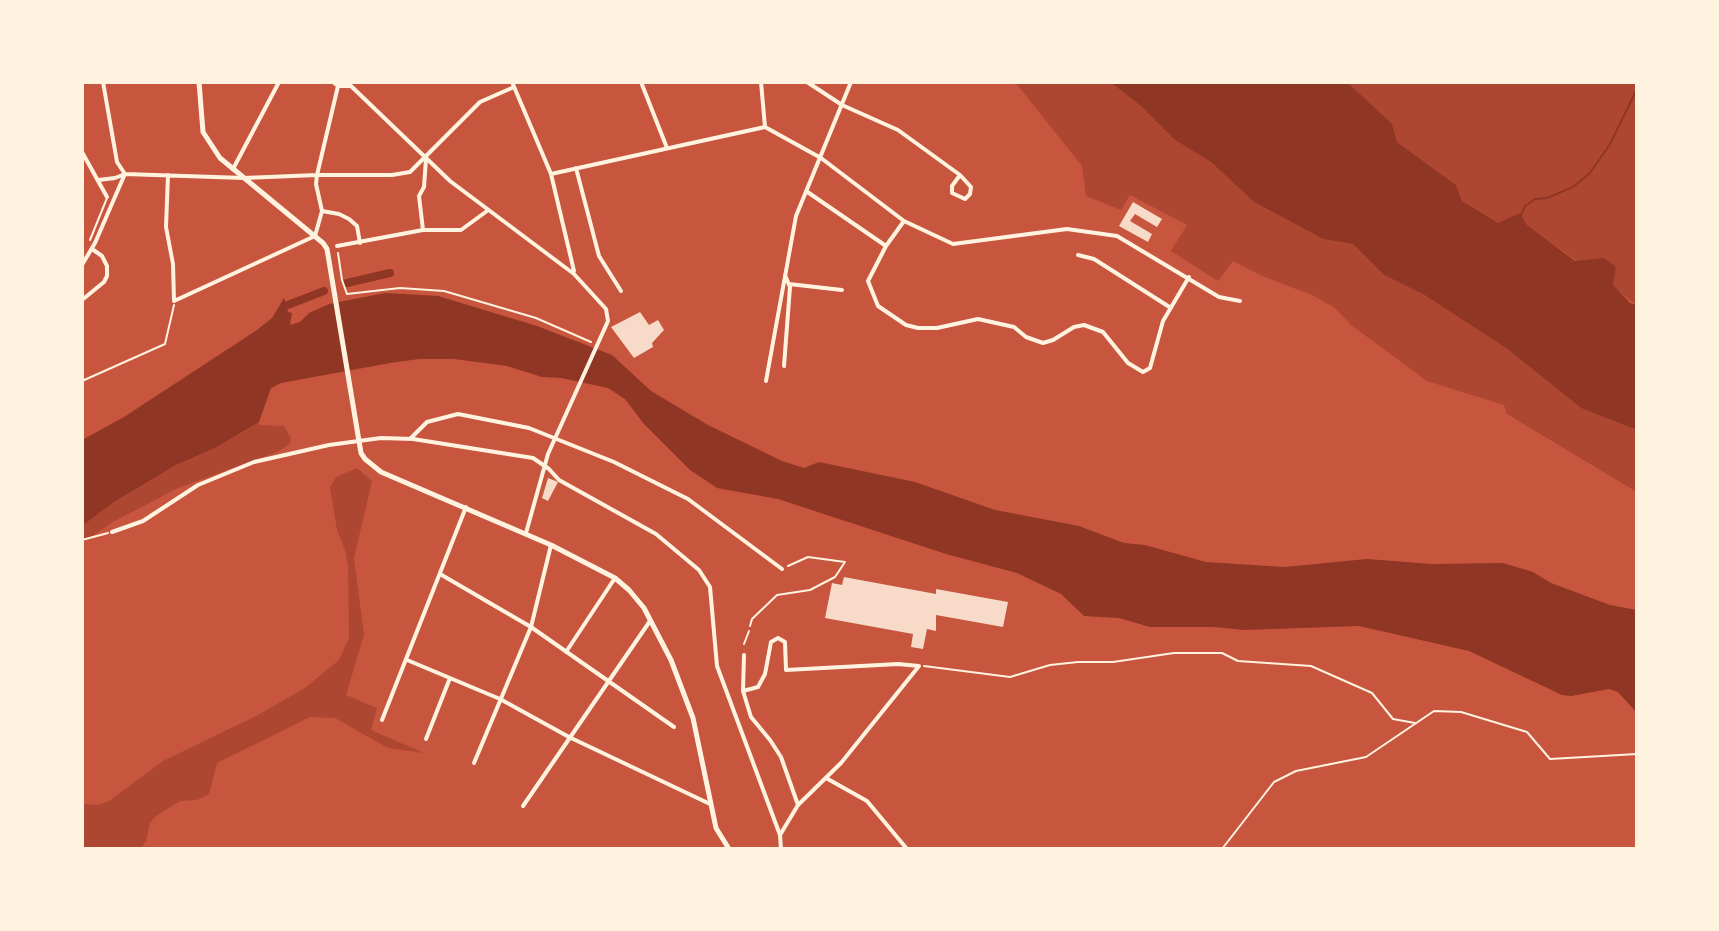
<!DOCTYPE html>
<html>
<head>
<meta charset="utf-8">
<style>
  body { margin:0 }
  #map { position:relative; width:1719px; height:931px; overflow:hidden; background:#c8553d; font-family:"Exo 2",sans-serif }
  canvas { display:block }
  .frame { position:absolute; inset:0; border:84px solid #fff3e0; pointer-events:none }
</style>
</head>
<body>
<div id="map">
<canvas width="1719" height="931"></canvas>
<div class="frame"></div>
</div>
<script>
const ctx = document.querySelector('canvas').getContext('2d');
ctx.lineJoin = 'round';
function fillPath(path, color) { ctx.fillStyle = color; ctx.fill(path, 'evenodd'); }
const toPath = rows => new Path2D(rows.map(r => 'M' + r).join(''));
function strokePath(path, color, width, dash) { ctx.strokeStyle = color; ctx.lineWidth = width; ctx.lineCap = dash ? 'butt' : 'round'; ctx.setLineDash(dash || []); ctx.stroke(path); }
fillPath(toPath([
  [1015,82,1110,82,1141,106,1175,140,1211,162,1254,202,1323,239,1353,244,1384,275,1423,294,1506,348,1581,408,1637,430,1637,492,1507,414,1504,405,1427,381,1351,325,1335,308,1312,295,1262,276,1233,261,1218,281,1171,251,1187,225,1130,195,1121,210,1086,196,1082,166],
  [1347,82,1637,82,1637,305,1526,224,1498,224,1462,201,1456,185,1397,142,1391,124],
  [259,422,259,425,284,426,291,438,290,444,277,452,178,488,113,522,82,543,82,526,114,502,176,465,215,448],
  [357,468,372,481,354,558,364,635,346,695,377,708,371,730,424,753,388,748,335,718,310,717,217,763,209,794,197,800,180,801,156,816,150,823,146,841,141,848,82,847,82,804,98,805,109,801,163,761,256,716,305,688,339,660,349,638,348,568,346,553,337,530,330,487,336,477]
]), '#ae4732');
fillPath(toPath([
  [1110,82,1347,82,1392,124,1397,142,1456,185,1462,201,1498,223,1520,213,1526,224,1575,261,1604,258,1616,267,1613,285,1630,303,1637,305,1637,430,1581,408,1506,348,1423,294,1384,275,1353,244,1323,239,1254,202,1211,162,1175,140,1141,106],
  [385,293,438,296,537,326,612,355,651,391,708,425,782,461,804,468,819,462,915,482,995,510,1079,526,1124,543,1145,545,1206,562,1284,567,1367,559,1432,564,1503,563,1533,572,1551,583,1610,605,1637,610,1637,713,1618,692,1609,689,1571,696,1562,695,1469,651,1359,626,1244,630,1214,627,1150,627,1119,618,1084,616,1061,594,1017,573,946,554,778,499,717,488,690,470,644,424,625,399,608,388,561,378,542,377,507,366,454,359,419,359,390,363,281,383,271,388,259,422,215,448,176,465,114,502,82,526,82,440,124,417,257,330,272,318,284,298,288,312,292,313,290,325,300,322,309,313,329,304]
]), '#8f3625');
strokePath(toPath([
  [1520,217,1525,206,1535,199,1547,198,1573,187,1590,173,1610,144,1637,89]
]), '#8f3625', 2);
strokePath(toPath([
  [347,283,390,273],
  [281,312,285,306,324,291]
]), '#8f3625', 8);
fillPath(toPath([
  [1133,202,1162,219,1157,227,1135,214,1130,221,1152,234,1148,242,1119,226],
  [640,312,649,325,658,320,664,330,652,343,653,347,634,358,611,327],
  [548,478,558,482,548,501,542,498],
  [844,577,936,594,936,589,1008,602,1003,627,936,615,936,631,927,629,923,649,911,647,913,634,825,618,832,583,842,585]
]), '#f7dbc8');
strokePath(toPath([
  [338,253,342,280,347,294,400,288,444,291,536,318,591,342],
  [82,381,165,344,174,305],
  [82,540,108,533],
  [750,626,752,619,777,595,810,590,835,577,845,562,808,557,788,566],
  [924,666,1010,677,1050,665,1078,662,1113,662,1174,653,1222,653,1238,661,1311,666,1372,693,1393,719,1415,723],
  [1222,849,1274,782,1296,771,1366,757,1434,711,1461,712,1527,732,1550,759,1637,754]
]), '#fff3e0', 2);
strokePath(toPath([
  [90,240,107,198],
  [744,644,749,631]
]), '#fff3e0', 2);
strokePath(toPath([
  [103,82,117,162,125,174],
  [333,82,338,86,351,86,450,181,574,274,606,309,608,321,548,454,526,533],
  [512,82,551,174,574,271],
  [641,82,667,148],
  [761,82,765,127],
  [807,82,842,105,898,130,960,175,952,186,952,193,965,199,970,194,971,187,960,175],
  [82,152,107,197],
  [576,168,599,256,621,291],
  [233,169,279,82],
  [551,174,765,127,821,158,904,221,953,244,1067,229,1117,236,1219,297,1240,301],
  [168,175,166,227,173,264,174,301,315,236,322,211,316,184,317,175,338,86],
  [98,180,115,178,125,174,244,178,317,175,392,175,410,172,480,102,514,87],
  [806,191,886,246],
  [322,211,339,214,349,219,357,226,360,243],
  [904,221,886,246,868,281,878,306,906,325,918,328,937,328,978,319,1014,327,1026,337,1043,343,1053,340,1074,327,1084,325,1103,332,1128,363,1143,372,1150,368,1163,321,1189,277],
  [423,230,419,196,424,187,426,159],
  [337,246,423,230,461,230,487,211],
  [1078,255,1094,259,1171,308],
  [82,265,95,243,124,176],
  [789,284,842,290],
  [82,300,104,282,107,276,107,266,102,256,92,249],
  [784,366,790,287,785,275],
  [766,381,796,216,851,82],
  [410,439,427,422,458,414,529,428,614,462,688,499,782,569],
  [112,532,143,521,198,485,254,462,329,445,381,438,413,439,533,458,549,469,559,480,656,534,699,570,710,587,717,666,780,835,781,849],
  [440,574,531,627,674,727],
  [566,652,615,578],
  [744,655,743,691,751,717,770,740,781,757,798,805],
  [407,660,500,699,569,737,710,804],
  [743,691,758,687,765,674,771,642,778,638,785,642,786,670,898,664,919,666],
  [382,720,466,507],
  [426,739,450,678],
  [474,763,531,627,551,545],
  [826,778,867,801,907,849],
  [523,806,650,621],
  [780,835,798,805,841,763,919,666]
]), '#fff3e0', 4);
strokePath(toPath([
  [199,82,203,132,220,158,323,243,327,249,361,453,365,459,381,472,551,545,615,578,629,590,644,608,671,660,693,718,716,828,729,849]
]), '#fff3e0', 5);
</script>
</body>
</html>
